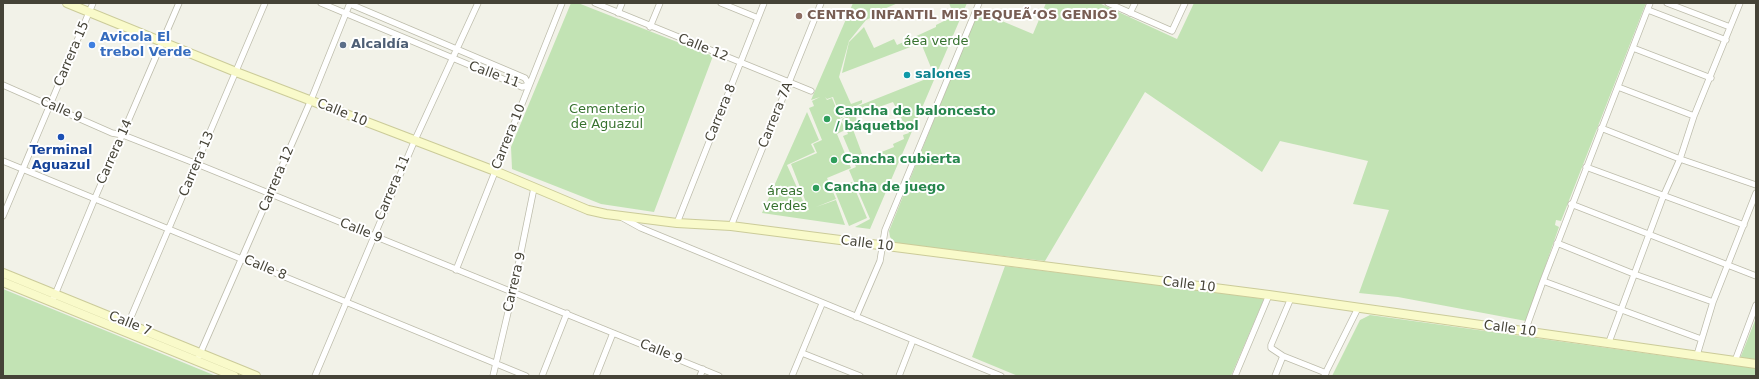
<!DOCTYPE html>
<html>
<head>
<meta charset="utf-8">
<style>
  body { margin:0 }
  #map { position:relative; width:1759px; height:379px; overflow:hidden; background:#f2f2e8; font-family:"DejaVu Sans",sans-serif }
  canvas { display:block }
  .frame { position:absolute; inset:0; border:4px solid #454337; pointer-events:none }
</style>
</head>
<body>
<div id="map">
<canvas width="1759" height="379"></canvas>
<div class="frame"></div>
</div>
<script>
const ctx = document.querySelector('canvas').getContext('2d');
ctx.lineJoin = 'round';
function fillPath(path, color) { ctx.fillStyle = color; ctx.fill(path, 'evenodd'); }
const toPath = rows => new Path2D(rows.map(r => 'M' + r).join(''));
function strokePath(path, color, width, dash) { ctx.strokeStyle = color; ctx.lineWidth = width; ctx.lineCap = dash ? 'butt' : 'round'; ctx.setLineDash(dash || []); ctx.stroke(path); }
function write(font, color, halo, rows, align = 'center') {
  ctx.font = font + ' "DejaVu Sans",sans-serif'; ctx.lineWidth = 4; ctx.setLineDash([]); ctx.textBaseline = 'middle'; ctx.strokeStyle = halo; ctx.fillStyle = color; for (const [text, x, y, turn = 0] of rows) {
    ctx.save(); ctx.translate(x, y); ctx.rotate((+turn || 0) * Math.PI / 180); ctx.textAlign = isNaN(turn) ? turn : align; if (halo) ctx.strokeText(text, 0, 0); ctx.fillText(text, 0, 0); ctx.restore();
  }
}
fillPath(toPath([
  [571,3,578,3,713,56,654,212,601,204,512,169,511,147],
  [853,3,898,3,884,9,884,12,866,20,849,41,839,77,851,104,862,100,862,103,852,108,859,125,853,128,848,115,841,118,833,97,827,99,825,97,827,100,832,98,845,130,837,134,851,168,827,178,836,199,816,207,836,200,845,225,762,213,807,112,819,140,811,144,815,152,787,165,807,210,809,210,791,164,817,153,813,144,822,140,809,108,814,106,812,101,820,97,811,100],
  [949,3,967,3,870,229,855,227,870,219,849,170,856,167,843,136,848,134,842,119,848,116,864,159,894,147,893,144,904,139,903,135,909,133,893,102,856,115,853,108,931,77,937,72,932,70,921,43,842,73,849,42,864,27,874,48,894,39,897,45,936,27,936,25,954,16],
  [1046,3,1099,3,1177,39,1194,3,1646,3,1561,221,1556,220,1555,225,1559,227,1526,321,1398,297,1359,293,1389,210,1353,204,1368,161,1280,141,1262,172,1145,92,1045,261,895,243,890,237,889,231,978,11,1033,34],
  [852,182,867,218,849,226,834,189],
  [1005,266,1168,286,1264,299,1231,376,1018,376,972,357],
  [3,289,109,332,216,376,3,376],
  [1370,315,1737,366,1756,318,1756,376,1332,376,1360,320]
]), '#c2e3b4');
const street = toPath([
  [321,3,522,87,529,85,525,78,350,4],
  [595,3,811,91],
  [721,3,758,18],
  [1108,3,1172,31,1185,3],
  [1667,3,1730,27],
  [1648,10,1726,40],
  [618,13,622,3],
  [1130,13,1135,3],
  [650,27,660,3],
  [1633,48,1711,78],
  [3,85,112,133,123,135,197,164,719,376],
  [1618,87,1694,116],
  [1601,128,1680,159,1756,185],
  [3,161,526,376],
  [1586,167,1744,225],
  [1571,204,1756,276],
  [3,216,93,3],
  [621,217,641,228,1001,376],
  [677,223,764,3],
  [731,226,821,3],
  [1557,243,1634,274,1713,302],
  [456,270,562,3],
  [1543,281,1650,3],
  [1291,298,1271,345,1271,348,1283,356,1326,373],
  [52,302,95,198,179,3],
  [856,317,880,261,885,230,979,3],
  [128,324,265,3],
  [1525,331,1543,281,1701,339],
  [1609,342,1663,197,1680,159,1694,116,1740,3],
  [802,353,860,376],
  [1697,355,1713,302,1756,193],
  [199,356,311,100,350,3],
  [1735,361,1756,305],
  [315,376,414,142,478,3],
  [493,376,513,291,534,188],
  [542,376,567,313],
  [596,376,613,333],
  [700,376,703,369],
  [792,376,822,304],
  [899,376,913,340],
  [1235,376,1269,295],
  [1275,376,1283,356],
  [1324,376,1358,308]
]);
const secondary = toPath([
  [67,3,236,72,495,171,588,210,606,214,677,223,731,226,1269,295,1756,364],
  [3,273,256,376],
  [3,282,234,376]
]);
strokePath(street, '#bdbcab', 7);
strokePath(secondary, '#cbcb99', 10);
strokePath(street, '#fff', 5.5);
strokePath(secondary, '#f9faca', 8);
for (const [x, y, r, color] of [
  [799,16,4,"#8d6e63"],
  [92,45,4,"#3f7fe0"],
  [343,45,4,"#5c6f8a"],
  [907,75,4,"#0f9aa8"],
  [827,119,4,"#2e9e5b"],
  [61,137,4,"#1a4fb4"],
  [834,160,4,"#2e9e5b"],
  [816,188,4,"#2e9e5b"]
]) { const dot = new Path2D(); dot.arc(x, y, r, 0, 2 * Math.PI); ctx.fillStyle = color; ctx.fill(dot); strokePath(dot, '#fff', 1.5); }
write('bold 13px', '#785e54', '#fff', [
  ["CENTRO INFANTIL MIS PEQUEÃ‘OS GENIOS",807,16]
], 'left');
write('bold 13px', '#366cbe', '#fff', [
  ["Avicola El",100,38],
  ["trebol Verde",100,53]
], 'left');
write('13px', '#37722f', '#fff', [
  ["áea verde",936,42],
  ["Cementerio",607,110],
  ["de Aguazul",607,125],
  ["áreas",785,192],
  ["verdes",785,207]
]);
write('bold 13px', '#4e5e75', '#fff', [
  ["Alcaldía",351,45]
], 'left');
write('13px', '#454337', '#fff', [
  ["Calle 12",703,48,22],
  ["Carrera 15",72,54,-67],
  ["Calle 11",494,75,20],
  ["Calle 9",61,110,24],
  ["Calle 10",342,113,22],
  ["Carrera 8",721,113,-68],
  ["Carrera 7A",776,115,-68],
  ["Carrera 10",509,137,-68],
  ["Carrera 14",115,152,-66],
  ["Carrera 13",197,164,-67],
  ["Carrera 12",277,179,-67],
  ["Carrera 11",393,188,-67],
  ["Calle 9",361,231,22],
  ["Calle 10",867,244,7],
  ["Calle 8",265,268,23],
  ["Carrera 9",515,282,-77],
  ["Calle 10",1189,285,7],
  ["Calle 7",130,324,22],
  ["Calle 10",1510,329,8],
  ["Calle 9",661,352,22]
]);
write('bold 13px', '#0d838f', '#fff', [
  ["salones",915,75]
], 'left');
write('bold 13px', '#27864d', '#fff', [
  ["Cancha de baloncesto",835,112],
  ["/ báquetbol",835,127],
  ["Cancha cubierta",842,160],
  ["Cancha de juego",824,188]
], 'left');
write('bold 13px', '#164399', '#fff', [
  ["Terminal",61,151],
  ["Aguazul",61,166]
]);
</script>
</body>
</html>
